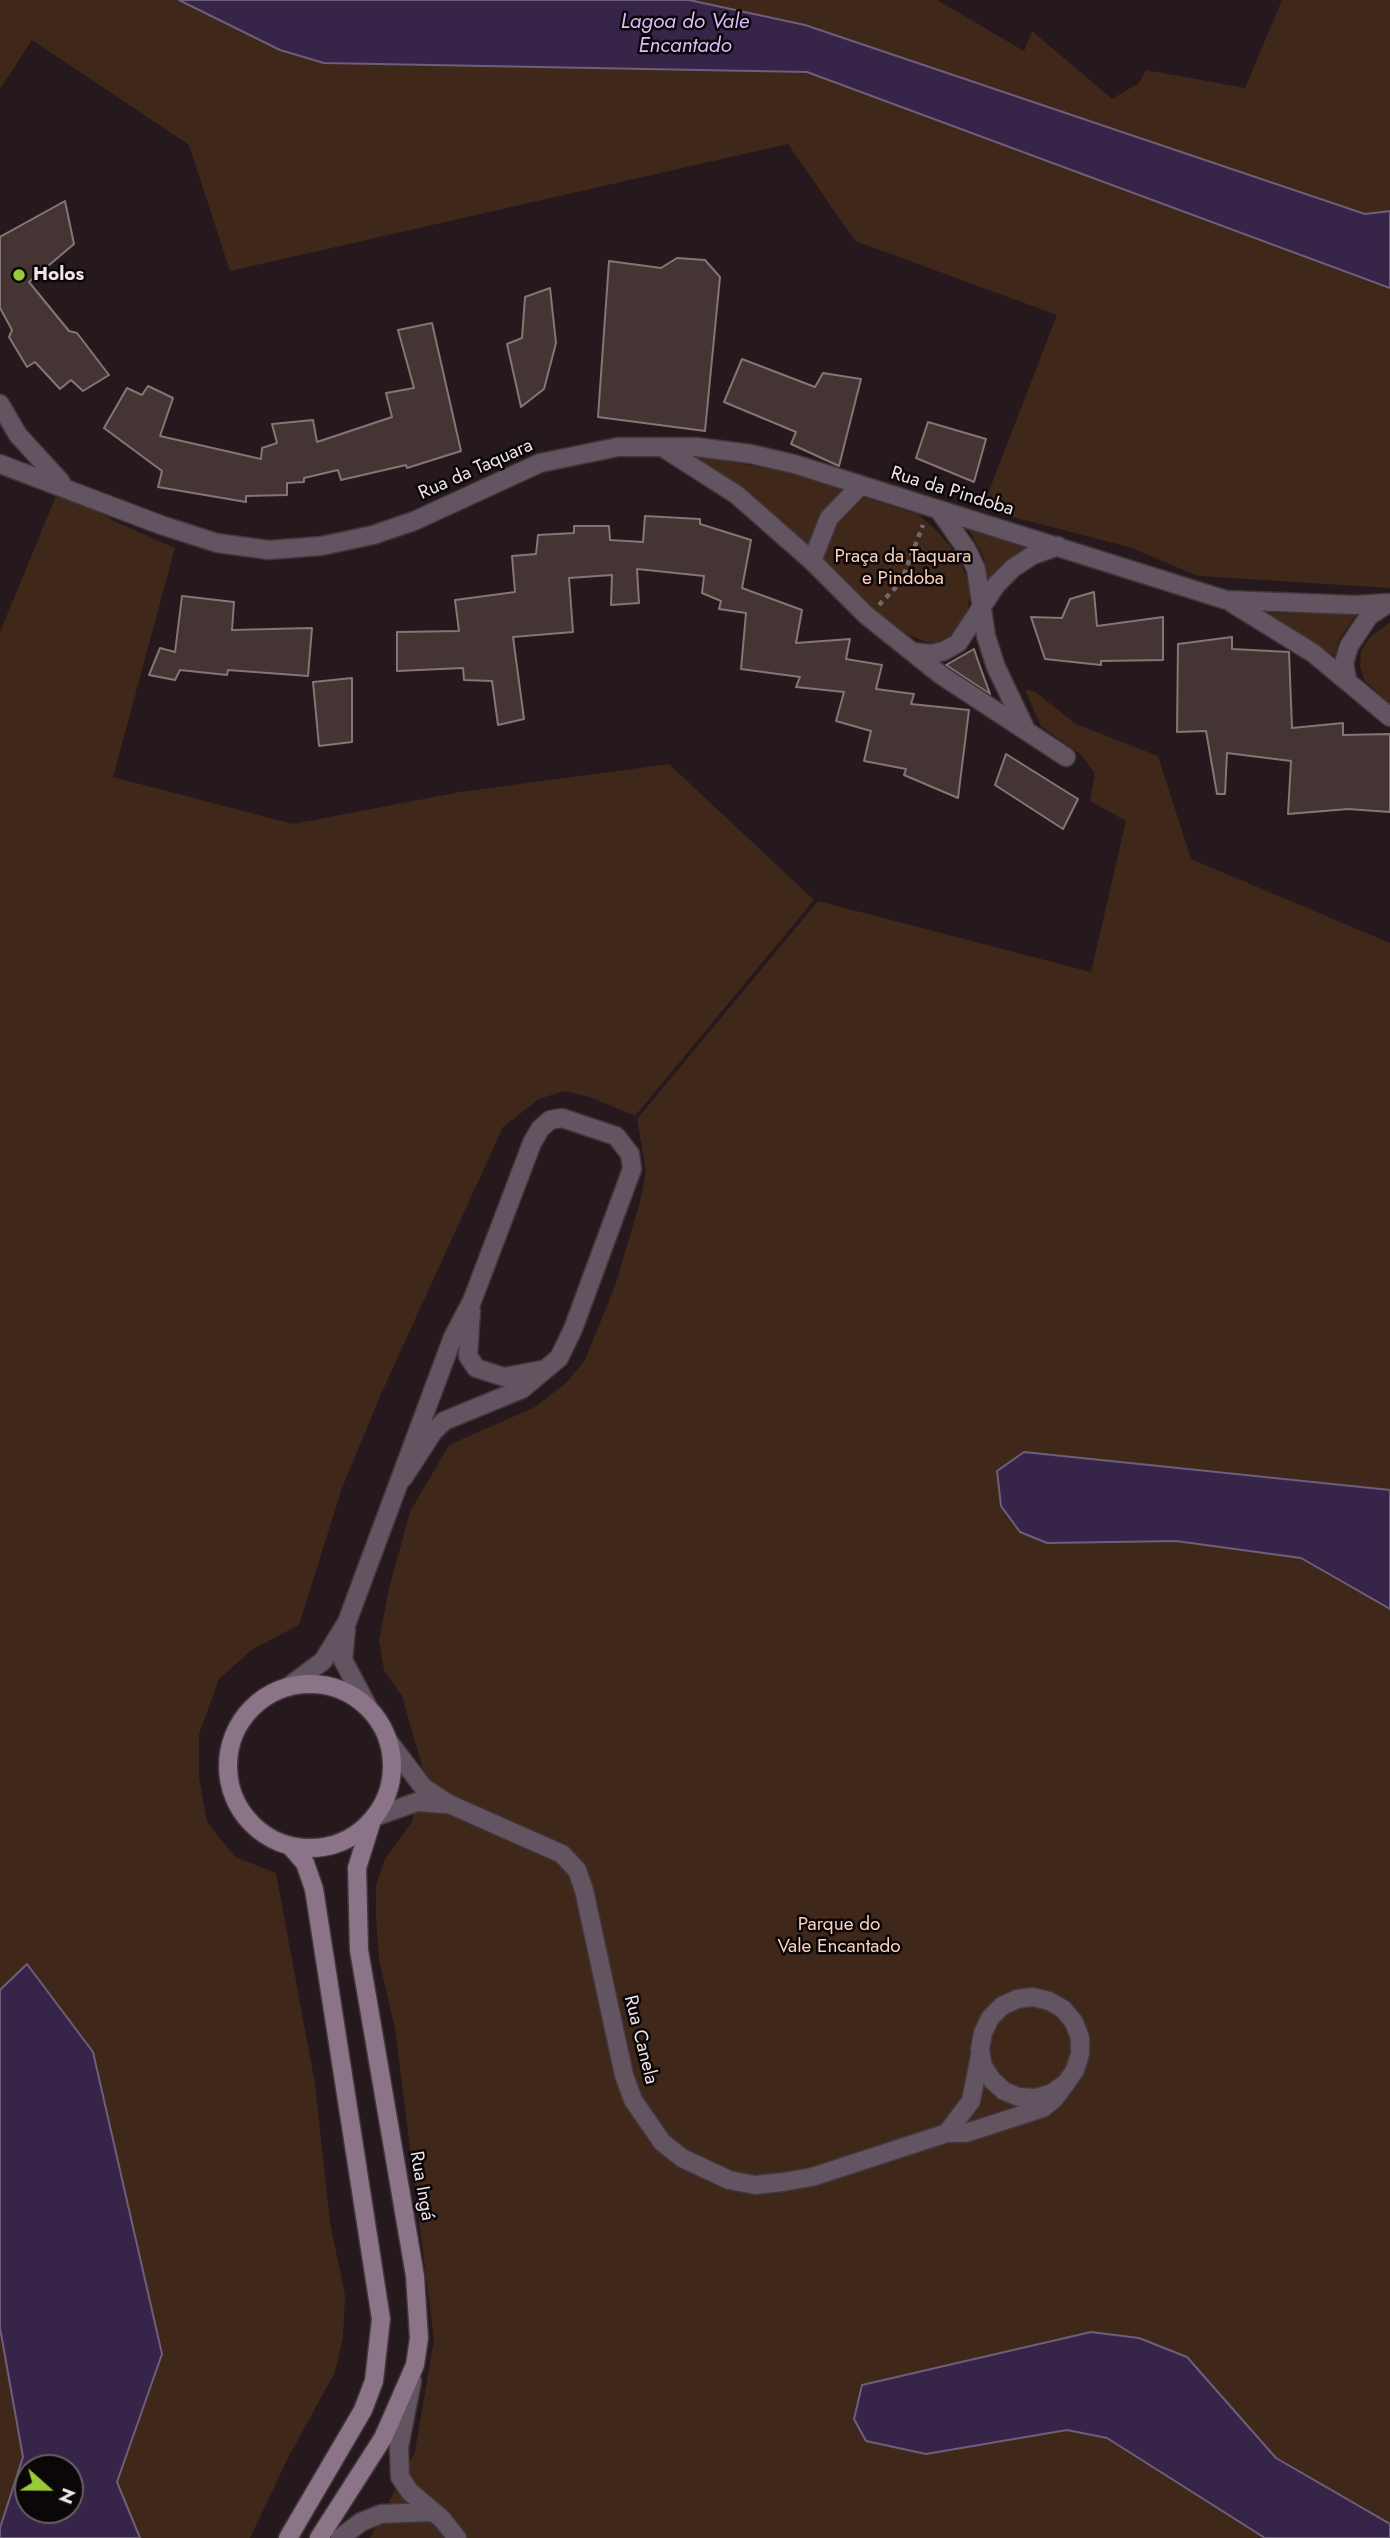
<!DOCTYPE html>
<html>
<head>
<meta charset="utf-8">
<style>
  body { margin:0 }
  #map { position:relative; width:1390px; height:2538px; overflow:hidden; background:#25191d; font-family:Jost,sans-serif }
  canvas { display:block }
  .north { position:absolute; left:14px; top:2454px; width:70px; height:70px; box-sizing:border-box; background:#0b0608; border:2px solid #665f62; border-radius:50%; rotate:111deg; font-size:19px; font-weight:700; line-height:28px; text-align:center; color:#eee5e8 }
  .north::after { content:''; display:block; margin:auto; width:24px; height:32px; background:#98cb37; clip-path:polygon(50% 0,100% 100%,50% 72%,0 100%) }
</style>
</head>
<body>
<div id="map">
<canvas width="1390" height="2538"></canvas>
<div class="north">N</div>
</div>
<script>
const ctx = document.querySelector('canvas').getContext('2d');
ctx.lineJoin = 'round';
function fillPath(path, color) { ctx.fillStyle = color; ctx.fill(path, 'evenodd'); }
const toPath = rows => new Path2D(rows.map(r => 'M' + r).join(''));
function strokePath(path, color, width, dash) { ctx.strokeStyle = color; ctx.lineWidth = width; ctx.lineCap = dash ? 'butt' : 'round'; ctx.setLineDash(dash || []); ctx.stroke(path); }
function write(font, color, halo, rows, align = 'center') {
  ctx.font = font + ' Jost,sans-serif'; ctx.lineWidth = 5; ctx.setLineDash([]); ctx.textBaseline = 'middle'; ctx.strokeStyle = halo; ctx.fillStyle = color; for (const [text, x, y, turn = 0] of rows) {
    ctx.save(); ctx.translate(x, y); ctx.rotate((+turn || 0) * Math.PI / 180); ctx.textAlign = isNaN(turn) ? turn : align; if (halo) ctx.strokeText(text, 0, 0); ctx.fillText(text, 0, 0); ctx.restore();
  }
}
fillPath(toPath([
  [0,0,179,0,280,50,324,63,807,72,1390,288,1390,588,1198,576,1129,547,982,509,1057,315,855,241,788,144,230,271,189,145,32,40,0,89],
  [689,0,937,0,1024,51,1032,31,1112,99,1139,83,1146,70,1245,88,1282,0,1390,0,1390,211,1366,214,805,25],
  [689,455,783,471,919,515,938,532,959,557,970,588,968,611,962,629,953,639,941,643,925,642,892,627],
  [59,489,116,522,175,548,113,777,293,824,460,792,669,764,814,900,635,1116,590,1097,564,1091,539,1099,503,1127,381,1394,342,1488,299,1625,253,1649,219,1679,199,1734,199,1778,207,1822,235,1857,276,1873,315,2084,330,2222,345,2296,343,2337,335,2372,288,2458,250,2538,140,2538,117,2482,162,2354,93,2052,28,1964,0,1990,0,632],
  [968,528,1033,545,986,586,984,558],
  [1268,613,1357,614,1338,641,1336,657],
  [1390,622,1390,704,1365,681,1360,667,1361,651,1369,638],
  [1025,690,1034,691,1076,724,1158,756,1191,859,1390,943,1390,1490,1024,1452,1047,1543,1176,1541,1301,1558,1390,1609,1390,2524,1276,2458,1187,2357,926,2454,1067,2430,1107,2438,1265,2538,370,2538,415,2452,434,2339,395,2029,379,1960,376,1915,376,1885,385,1859,412,1822,424,1773,402,1696,384,1671,379,1640,389,1588,410,1512,449,1445,535,1407,566,1383,585,1360,615,1286,640,1202,646,1172,637,1119,818,901,1091,972,1126,821,1090,801,1095,773,1080,754,1041,726],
  [0,2328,23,2457,0,2528]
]), '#3f271a');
const water = toPath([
  [179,0,689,0,805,25,1365,214,1390,211,1390,288,807,72,324,63,280,50,179,0],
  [1024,1452,1390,1490,1390,1609,1301,1558,1176,1541,1047,1543,1020,1532,1001,1506,997,1471,1024,1452],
  [27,1964,93,2052,162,2354,117,2482,140,2538,0,2538,0,2528,23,2457,0,2328,0,1990,27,1964],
  [28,2468,70,2468,70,2510,28,2510,28,2468],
  [1091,2332,1139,2338,1187,2357,1276,2458,1390,2524,1390,2538,1265,2538,1107,2438,1067,2430,926,2454,866,2441,854,2419,862,2385,1091,2332]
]);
fillPath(water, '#362549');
strokePath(water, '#6d5f79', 2);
const building = toPath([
  [65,201,74,244,29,282,69,331,77,333,109,375,83,391,71,380,60,389,35,362,27,367,9,337,12,330,0,308,0,237,65,201],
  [677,258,705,260,720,277,705,431,598,417,609,261,661,268,677,258],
  [550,288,556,343,544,389,521,407,507,344,522,338,525,297,550,288],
  [432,323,461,451,407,468,406,465,341,480,338,470,304,478,304,482,287,483,287,495,246,496,246,502,158,487,162,471,104,428,127,388,142,395,148,386,173,398,160,436,261,459,262,448,277,443,272,424,313,420,317,442,392,417,386,393,414,388,398,330,432,323],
  [742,359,815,387,823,373,861,379,839,466,791,444,796,432,724,402,742,359],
  [928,422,986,439,974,482,916,458,928,422],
  [645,516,700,519,700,524,751,540,742,588,802,610,796,643,850,639,846,659,882,665,876,689,914,694,911,704,969,710,958,798,904,775,906,769,864,761,871,731,836,721,844,692,796,687,800,677,741,669,746,613,719,609,721,601,702,593,704,576,637,569,639,603,611,605,612,575,569,578,573,632,513,637,524,719,498,725,492,681,464,680,463,668,397,671,397,632,459,631,455,600,515,592,512,556,536,554,538,535,574,533,574,526,609,526,610,540,643,542,645,516],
  [1094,592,1097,626,1163,617,1163,660,1101,661,1101,665,1045,659,1031,617,1062,618,1070,599,1094,592],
  [182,596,234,602,232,630,312,628,308,676,228,670,227,675,180,670,175,680,149,675,160,648,175,652,182,596],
  [1232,637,1232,649,1289,652,1292,728,1343,723,1343,735,1390,734,1390,812,1348,809,1288,814,1291,761,1227,753,1225,794,1217,794,1206,731,1177,732,1178,644,1232,637],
  [974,649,978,661,990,694,946,665,974,649],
  [352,678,352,742,319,746,313,682,352,678],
  [1006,754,1078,799,1063,829,995,785,1006,754]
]);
fillPath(building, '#443534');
strokePath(building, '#857574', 2);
const street = toPath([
  [0,404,18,435,61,482],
  [662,447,737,495,812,561,866,615,941,675,1066,757],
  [0,464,161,525,217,543,269,550,321,546,373,535,414,521,540,463,618,447,696,447,751,454,794,464,1226,600,1355,605,1388,603],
  [939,510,967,550,976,569,986,636,996,667,1025,728],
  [812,561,829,518,860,486],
  [1232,603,1313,653,1390,717],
  [913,652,931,654,944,651,958,643,996,585,1013,568,1033,555,1058,546],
  [1347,679,1344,663,1349,646,1369,616,1389,603],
  [471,1311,468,1356,476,1368,504,1377,541,1370],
  [346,1629,343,1660,368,1707],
  [288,1687,323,1661,347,1622,453,1337,472,1301,532,1143,540,1129,550,1120,562,1118,616,1136,630,1154,632,1169,573,1329,559,1358,522,1389,444,1421,433,1432,403,1478],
  [389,1742,423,1787,449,1804,562,1854,577,1870,584,1890,624,2075,633,2100,662,2142,682,2158,729,2180,755,2185,783,2182,812,2177,947,2133,966,2133,1043,2108,1054,2099,1066,2083,1075,2070,1080,2054,1080,2038,1074,2022,1063,2009,1049,2001,1033,1997,1017,1999,1002,2006,990,2018,983,2033,980,2049,983,2066,992,2080,1004,2091,1019,2097,1036,2098,1052,2093,1066,2083],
  [374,1817,417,1802,445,1804],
  [947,2133,971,2101,980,2055],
  [412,2381,399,2447,400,2477,410,2492,442,2519,457,2538],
  [340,2538,361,2522,381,2514,430,2512]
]);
const secondary = toPath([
  '228 1766a82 82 0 1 1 164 0a82 82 0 1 1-164 0Z',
  [288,2538,363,2410,374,2381,381,2319,314,1889,305,1863,291,1847],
  [319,2538,383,2438,415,2365,419,2338,415,2276,359,1950,357,1868,372,1820]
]);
strokePath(street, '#413639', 21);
strokePath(secondary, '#413639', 21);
strokePath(toPath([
  [879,605,901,582,923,525]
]), '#73686b', 4.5, [5, 5]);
strokePath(street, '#635461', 18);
strokePath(secondary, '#8b7388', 18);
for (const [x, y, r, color] of [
  [19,275,7,"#98cb37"]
]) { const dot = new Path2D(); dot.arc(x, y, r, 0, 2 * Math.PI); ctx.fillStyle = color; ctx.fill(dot); strokePath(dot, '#0b0608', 2.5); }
write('bold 19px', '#eee5e8', '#0b0608', [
  ["Holos",33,275]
], 'left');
write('19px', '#eee5e8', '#0b0608', [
  ["Rua da Taquara",476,470,-24],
  ["Rua da Pindoba",952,492,17],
  ["Rua Canela",640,2040,76],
  ["Rua Ingá",421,2186,80]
]);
write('19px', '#fcd1bb', '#0b0608', [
  ["Praça da Taquara",903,557],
  ["e Pindoba",903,579],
  ["Parque do",839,1925],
  ["Vale Encantado",839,1947]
]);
write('italic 21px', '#d9bcfe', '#0b0608', [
  ["Lagoa do Vale",685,23],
  ["Encantado",685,47]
]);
</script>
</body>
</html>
